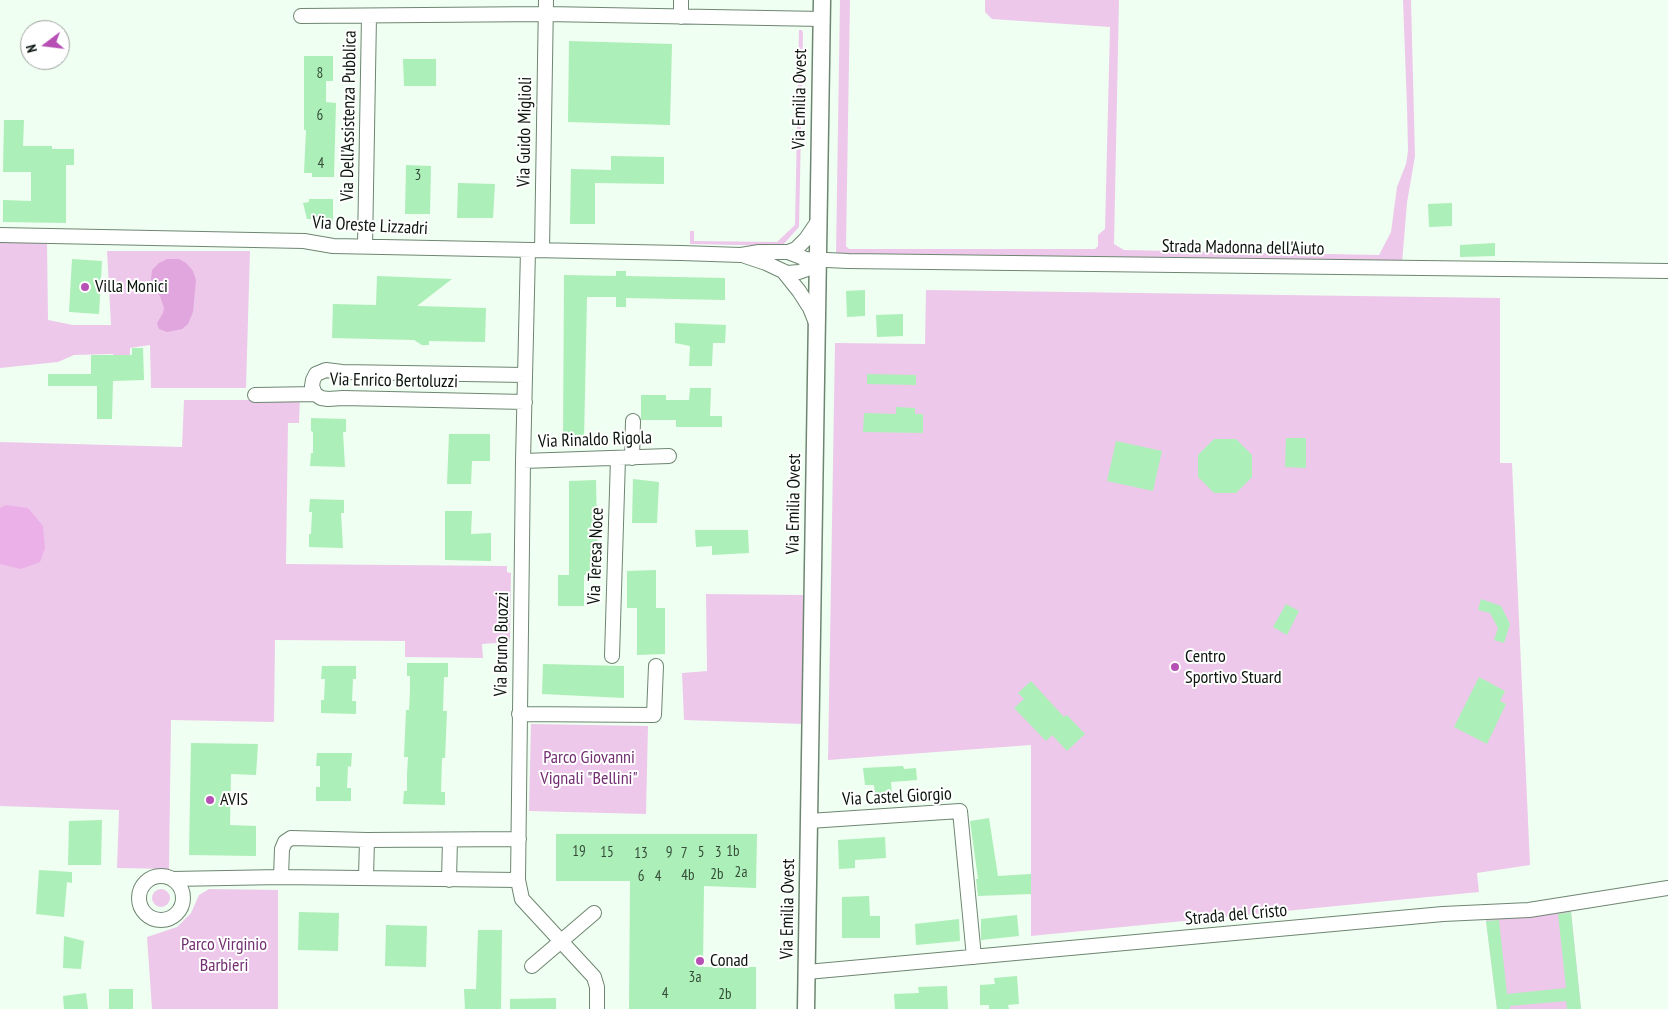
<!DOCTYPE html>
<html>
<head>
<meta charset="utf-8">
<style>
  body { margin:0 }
  #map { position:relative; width:1668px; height:1009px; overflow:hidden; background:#effff1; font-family:"PT Sans Narrow",sans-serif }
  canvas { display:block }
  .north { position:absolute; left:20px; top:20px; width:50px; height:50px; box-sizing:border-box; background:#fff; border:1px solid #9da19e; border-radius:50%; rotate:255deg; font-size:14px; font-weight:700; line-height:20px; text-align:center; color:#0b140d }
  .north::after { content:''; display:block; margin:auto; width:18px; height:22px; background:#b750b5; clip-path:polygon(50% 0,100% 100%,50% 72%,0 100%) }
</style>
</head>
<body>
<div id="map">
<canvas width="1668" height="1009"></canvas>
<div class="north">N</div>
</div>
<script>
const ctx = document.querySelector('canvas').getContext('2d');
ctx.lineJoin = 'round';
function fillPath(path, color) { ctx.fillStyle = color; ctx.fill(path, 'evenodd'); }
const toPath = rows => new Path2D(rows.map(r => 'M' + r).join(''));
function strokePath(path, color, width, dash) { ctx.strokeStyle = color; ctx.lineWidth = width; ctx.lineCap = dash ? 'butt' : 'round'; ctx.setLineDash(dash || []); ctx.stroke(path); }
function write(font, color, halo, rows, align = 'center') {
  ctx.font = font + ' "PT Sans Narrow",sans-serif'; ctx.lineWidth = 4; ctx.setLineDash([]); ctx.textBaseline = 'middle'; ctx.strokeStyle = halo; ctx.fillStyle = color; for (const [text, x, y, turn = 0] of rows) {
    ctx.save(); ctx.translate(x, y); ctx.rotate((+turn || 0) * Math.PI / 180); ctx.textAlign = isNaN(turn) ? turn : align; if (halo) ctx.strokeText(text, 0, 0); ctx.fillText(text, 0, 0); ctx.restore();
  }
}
fillPath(toPath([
  [840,0,850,0,846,246,849,249,1095,249,1098,246,1098,235,1105,229,1110,27,992,19,985,12,985,0,1119,0,1114,244,1124,250,1379,255,1391,232,1397,187,1406,164,1408,151,1407,107,1403,0,1411,0,1415,156,1407,203,1402,263,836,254],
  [799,30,802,30,803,33,799,227,782,246,690,244,690,231,694,231,694,241,777,242,795,225],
  [0,240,47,241,48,320,73,325,111,325,107,251,250,251,246,388,151,388,150,345,130,348,130,363,114,363,113,354,74,355,58,362,0,368],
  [926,290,1500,298,1500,463,1512,463,1530,865,1477,873,1479,892,1031,936,1031,745,828,760,835,343,925,344],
  [300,398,299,423,288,423,286,564,507,566,507,572,511,573,510,642,482,644,483,658,405,657,405,641,275,640,274,722,171,720,169,869,117,868,119,810,0,806,0,442,182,447,184,400,255,400],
  [706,594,805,595,803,724,684,720,682,673,707,671],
  [531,724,648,726,646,814,529,811],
  '152 898a9 9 0 1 1 18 0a9 9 0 1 1-18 0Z',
  [209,889,278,890,278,1009,152,1009,147,937,177,927,191,913,199,895],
  [1571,911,1581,1009,1497,1009,1486,920]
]), '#edc8eb');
fillPath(toPath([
  [6,505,28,508,43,526,45,548,40,562,21,569,0,564,0,508]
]), '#ebb0e7');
fillPath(toPath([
  [167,259,179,259,186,263,193,271,196,280,193,312,188,324,182,329,167,332,159,329,157,323,163,313,164,308,160,296,154,289,151,279,152,270,159,263]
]), '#e0a6dd');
fillPath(toPath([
  [569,41,672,44,670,125,568,122],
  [304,56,333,56,333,81,326,81,326,102,336,103,334,177,312,177,312,173,304,173,306,130,304,130],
  [403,59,436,59,436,86,404,86],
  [4,120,24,120,23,146,52,146,52,149,74,149,74,165,66,165,66,223,3,222,3,200,31,201,31,172,3,172],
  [611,156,664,157,664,184,595,183,595,224,570,224,571,169,611,170],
  [406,165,431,166,430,214,405,214],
  [458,183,495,184,493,218,457,218],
  [309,199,333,199,333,224,322,224,322,219,307,219,303,203,309,202],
  [1452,203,1452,226,1429,227,1428,204],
  [1495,243,1495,256,1460,257,1460,245],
  [72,259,102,261,99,314,69,312],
  [616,271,626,271,626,276,725,278,725,300,626,298,626,307,616,307,616,297,587,297,584,440,563,440,564,275,616,276],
  [377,276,452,279,417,306,486,308,485,342,429,341,429,345,422,345,414,340,332,338,333,304,376,305],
  [865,290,865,316,847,317,846,291],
  [903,314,903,336,877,337,876,315],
  [675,323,726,325,725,343,713,343,712,366,689,366,690,346,675,343],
  [132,348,143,348,144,380,113,381,112,419,97,419,97,386,48,386,48,374,91,374,91,355,132,355],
  [867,374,916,375,916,385,867,384],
  [690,388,711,388,710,416,722,416,722,427,676,427,676,420,641,420,641,395,666,395,666,400,689,400],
  [896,407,915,408,915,414,923,414,923,433,863,432,864,413,896,414],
  [311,418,346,419,346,432,343,432,345,467,310,466,311,453,313,453,313,432,311,431],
  [449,434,490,434,490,461,472,461,471,484,447,484],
  [1286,438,1306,438,1306,468,1285,467],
  [1214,439,1236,439,1252,455,1252,477,1236,493,1214,493,1198,477,1198,455],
  [1116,441,1162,451,1153,491,1107,481],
  [633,479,659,482,657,523,632,523],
  [596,480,598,575,584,575,584,606,558,606,558,575,569,575,569,481],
  [310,499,344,500,344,513,341,513,343,548,309,547,309,534,311,534,312,512,309,512],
  [445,511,472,511,471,534,491,533,491,561,445,560],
  [695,530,748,530,749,553,712,555,712,546,696,547],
  [656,570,656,608,665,608,665,654,637,655,637,608,627,608,627,571],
  [1481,599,1501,606,1510,624,1504,643,1494,640,1498,628,1490,613,1478,610],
  [1286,604,1299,611,1287,635,1273,627],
  [407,663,448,663,448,677,444,677,443,711,447,711,445,758,442,758,441,792,445,792,445,805,403,804,404,791,407,791,407,774,408,757,404,757,406,710,409,710,410,692,410,676,407,676],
  [543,664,624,666,624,698,542,694],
  [322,666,356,666,356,679,353,679,352,701,356,701,356,714,321,713,321,700,324,700,325,679,321,679],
  [1479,677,1505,691,1500,701,1506,704,1487,744,1454,727],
  [1031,681,1064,717,1067,715,1085,734,1067,751,1052,735,1046,741,1014,708,1024,699,1018,693],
  [191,743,258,744,256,775,231,774,230,825,256,826,256,856,189,855],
  [317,753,352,753,351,767,348,766,347,788,351,788,351,801,316,801,316,787,320,787,320,766,316,766],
  [903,766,904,769,916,768,917,780,891,782,892,794,875,794,874,785,865,785,863,768],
  [989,818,998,876,1031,874,1031,894,978,896,976,879,978,879,970,821],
  [102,820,101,865,68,865,69,821],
  [556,834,757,834,756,888,704,886,703,967,756,967,756,1009,629,1009,630,881,556,881],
  [885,837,886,858,855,860,855,868,839,869,838,840],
  [39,870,72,872,72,883,67,882,64,917,36,914],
  [869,896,870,916,880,916,880,938,842,938,842,897],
  [299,912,339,913,338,951,298,950],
  [1571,912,1581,1009,1567,1009,1566,1001,1510,1006,1510,1009,1497,1009,1486,921,1499,920,1507,994,1566,988,1558,914],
  [1017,915,1019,936,981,940,981,919],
  [959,919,960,941,916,945,915,924],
  [386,925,427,926,426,967,385,966],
  [478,930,502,930,501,1009,465,1009,464,989,476,989],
  [64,936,84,941,81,969,63,968],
  [1017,976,1019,1004,1008,1005,1009,1009,989,1009,989,1005,980,1005,980,985,995,984,994,978],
  [947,986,948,1009,895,1009,894,994,919,993,918,987],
  [109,989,133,989,133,1009,109,1009],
  [86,993,88,1009,64,1009,63,996],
  [556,998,556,1009,510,1009,510,999]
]), '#adefb8');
const minor = toPath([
  [301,16,546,14,822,19],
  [681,17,681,0],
  [0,235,304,241,333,246,681,253,741,255,759,252,788,252,806,259,848,261,1668,271],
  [365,246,369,16],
  [528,250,523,461,518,880,522,899,594,977,597,987,597,1009],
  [542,250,546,0],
  [788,252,796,249,806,239,819,220],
  [745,256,766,263,787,273,799,272,818,265],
  [783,271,799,291,810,308,816,323],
  [255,395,315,394],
  [525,402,343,398,328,399,321,398,315,394,312,386,313,380,316,374,326,370,342,372,525,375],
  [632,458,633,421],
  [523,461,669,456],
  [612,656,618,458],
  [519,714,654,715,656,666],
  [809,821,960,811,974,957],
  '139 898a22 22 0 1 1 44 0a22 22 0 1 1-44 0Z',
  [281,877,282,849,285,842,291,838,367,840,519,839],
  [366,877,367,840],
  [172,879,281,877,518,880],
  [449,880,450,840],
  [532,966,594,913],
  [807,972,1443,914,1529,910,1668,888]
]);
const tertiary = toPath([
  [806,1009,822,0]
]);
strokePath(minor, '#6e8671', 16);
strokePath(tertiary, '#6e8671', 19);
strokePath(minor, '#fff', 14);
strokePath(tertiary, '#fff', 16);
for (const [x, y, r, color] of [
  [85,287,5,"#b750b5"],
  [1175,667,5,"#b750b5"],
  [210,800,5,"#b750b5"],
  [700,961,5,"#b750b5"]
]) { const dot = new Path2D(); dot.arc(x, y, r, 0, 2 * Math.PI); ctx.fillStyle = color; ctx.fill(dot); strokePath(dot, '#fff', 2); }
write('15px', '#344b38', null, [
  ["8",320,74],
  ["6",320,116],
  ["4",321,164],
  ["3",418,176],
  ["19",579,852],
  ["1b",733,852],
  ["15",607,853],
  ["9",669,853],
  ["5",701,853],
  ["3",718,853],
  ["13",641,854],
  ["7",684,854],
  ["2a",741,873],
  ["2b",717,875],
  ["4b",688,876],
  ["6",641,877],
  ["4",658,877],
  ["3a",695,978],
  ["4",665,994],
  ["2b",725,995]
]);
write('18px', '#0b140d', '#fff', [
  ["Via Emilia Ovest",800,99,-89],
  ["Via Dell'Assistenza Pubblica",349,116,-89],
  ["Via Guido Miglioli",525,132,-89],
  ["Via Oreste Lizzadri",370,226,3],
  ["Strada Madonna dell'Aiuto",1243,248,1],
  ["Via Enrico Bertoluzzi",394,381,1],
  ["Via Rinaldo Rigola",595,440,-2],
  ["Via Emilia Ovest",794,504,-89],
  ["Via Teresa Noce",596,556,-88],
  ["Via Bruno Buozzi",502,644,-89],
  ["Via Castel Giorgio",897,797,-3],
  ["Via Emilia Ovest",788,909,-89],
  ["Strada del Cristo",1236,915,-5]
]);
write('18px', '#0b140d', '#fff', [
  ["Villa Monici",95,287],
  ["Centro",1185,657],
  ["Sportivo Stuard",1185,678],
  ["AVIS",220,800],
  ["Conad",710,961]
], 'left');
write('18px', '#722e71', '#fff', [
  ["Parco Giovanni",589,758],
  ["Vignali \"Bellini\"",589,779],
  ["Parco Virginio",224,945],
  ["Barbieri",224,966]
]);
</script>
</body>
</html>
